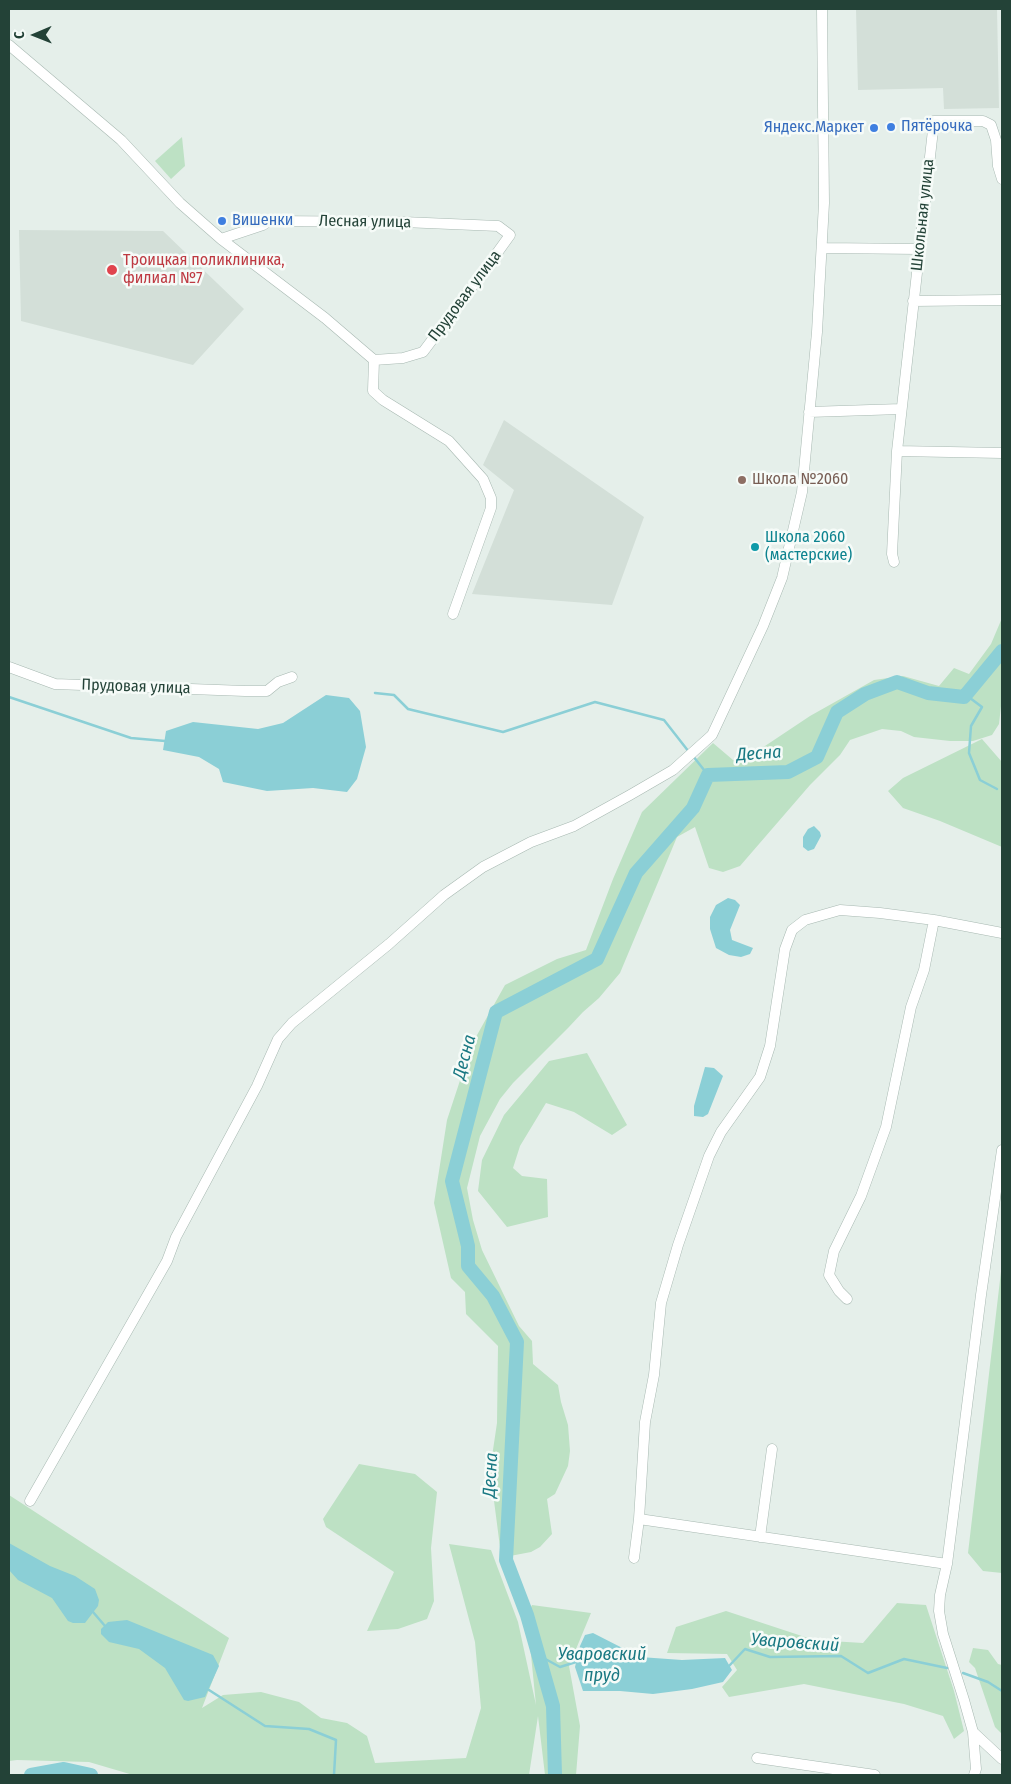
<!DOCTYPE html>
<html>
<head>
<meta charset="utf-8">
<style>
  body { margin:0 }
  #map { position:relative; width:1011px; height:1784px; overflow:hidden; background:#e5efea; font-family:"Fira Sans Condensed",sans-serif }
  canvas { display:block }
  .frame { position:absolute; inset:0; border:10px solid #234237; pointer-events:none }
  .north { position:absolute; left:10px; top:10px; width:50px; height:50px; -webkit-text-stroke:4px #f6fbf8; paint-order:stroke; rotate:269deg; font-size:14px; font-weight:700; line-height:20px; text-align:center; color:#234237 }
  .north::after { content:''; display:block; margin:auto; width:18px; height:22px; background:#234237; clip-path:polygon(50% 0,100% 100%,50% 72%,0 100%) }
</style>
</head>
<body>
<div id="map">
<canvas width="1011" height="1784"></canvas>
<div class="frame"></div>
<div class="north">С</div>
</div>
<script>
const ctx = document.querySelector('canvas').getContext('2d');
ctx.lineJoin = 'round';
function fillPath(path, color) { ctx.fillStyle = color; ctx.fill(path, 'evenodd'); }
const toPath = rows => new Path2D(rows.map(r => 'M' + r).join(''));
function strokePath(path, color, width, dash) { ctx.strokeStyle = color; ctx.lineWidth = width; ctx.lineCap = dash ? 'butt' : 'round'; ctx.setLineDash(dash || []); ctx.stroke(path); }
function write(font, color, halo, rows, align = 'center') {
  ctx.font = font + ' "Fira Sans Condensed",sans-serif'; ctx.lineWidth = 5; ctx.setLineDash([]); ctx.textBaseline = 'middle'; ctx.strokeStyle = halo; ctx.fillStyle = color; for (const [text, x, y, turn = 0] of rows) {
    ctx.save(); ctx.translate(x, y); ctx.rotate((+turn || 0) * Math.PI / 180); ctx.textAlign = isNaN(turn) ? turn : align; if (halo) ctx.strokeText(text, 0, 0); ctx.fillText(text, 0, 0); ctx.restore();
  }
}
fillPath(toPath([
  [856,9,997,9,999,108,944,109,943,88,858,90],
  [19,230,163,231,244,309,193,365,21,321],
  [504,420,644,517,612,605,472,594,514,490,483,465]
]), '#d3dfd8');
fillPath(toPath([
  [182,137,185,166,171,179,155,161],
  [1002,618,1002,697,999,724,992,735,973,741,950,741,914,737,901,731,882,729,850,740,840,755,810,785,740,866,723,872,709,868,695,827,677,837,620,973,599,998,583,1012,568,1028,513,1083,500,1099,480,1136,467,1188,473,1220,482,1250,519,1326,532,1341,533,1364,558,1385,561,1402,568,1425,570,1451,568,1466,555,1494,547,1499,552,1534,540,1547,531,1552,510,1556,500,1547,490,1470,497,1423,498,1346,466,1314,465,1292,451,1278,434,1203,447,1120,472,1044,505,985,557,959,586,950,613,879,642,812,713,743,733,760,756,752,810,716,874,680,903,676,939,686,954,668,969,674,991,644],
  [982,739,1002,762,1002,847,940,821,903,808,888,791,903,778],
  [587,1053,627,1125,612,1135,574,1112,546,1103,520,1146,513,1168,522,1176,547,1179,548,1217,507,1227,478,1191,482,1160,504,1115,549,1061],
  [1002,1263,1002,1573,983,1571,968,1553],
  [359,1464,415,1474,437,1492,431,1548,434,1601,427,1619,398,1629,367,1631,394,1572,326,1527,323,1519],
  [9,1495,229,1638,202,1708,223,1695,261,1692,299,1702,321,1718,347,1723,367,1736,375,1763,466,1758,481,1708,475,1642,449,1544,491,1550,518,1622,536,1705,527,1615,532,1605,591,1613,569,1666,580,1726,576,1775,545,1775,538,1716,529,1775,133,1775,89,1762,17,1760,9,1761],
  [897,1603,926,1605,954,1691,964,1731,954,1739,943,1716,904,1704,804,1684,729,1697,722,1687,737,1670,727,1654,667,1653,676,1627,726,1611,814,1640,863,1643],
  [973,1648,988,1650,998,1664,1002,1665,1002,1734,995,1727,975,1668,969,1662]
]), '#bde1c4');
fillPath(toPath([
  [326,695,349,698,360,711,366,747,357,779,347,792,313,788,267,791,223,782,219,769,199,757,163,750,166,731,193,722,258,729,283,723],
  [814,826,820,832,821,836,814,849,808,851,803,847,803,837,808,829],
  [728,898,735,900,740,905,730,930,732,940,753,948,750,954,741,957,729,955,716,948,710,929,710,917,716,905],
  [705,1067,714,1068,723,1076,708,1114,703,1117,694,1116,694,1106],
  [9,1543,50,1566,75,1576,95,1589,99,1600,98,1606,85,1623,73,1623,68,1621,52,1598,18,1580,9,1570],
  [127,1620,213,1655,219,1666,205,1697,188,1701,184,1700,165,1668,139,1649,109,1642,101,1634,101,1629,108,1622],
  [593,1633,640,1657,682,1660,725,1658,732,1670,723,1682,692,1689,653,1694,620,1691,583,1691,575,1667,580,1646,585,1635]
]), '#8bcfd6');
strokePath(toPath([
  [375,693,394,695,408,709,503,732,595,702,664,720,689,752],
  [966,695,982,707,971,726,969,753,980,780,997,789],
  [9,697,131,738,165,741],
  [693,756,708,775],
  [93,1612,105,1626],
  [538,1655,560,1667,576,1662],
  [729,1666,745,1649,770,1657,841,1656,868,1673,904,1659,947,1668],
  [963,1673,988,1682,1002,1691],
  [209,1690,265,1726,309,1729,336,1740,334,1775]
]), '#8bcfd6', 2.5);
strokePath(toPath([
  [31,1775,64,1769,91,1775],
  [555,1775,553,1706,527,1615,506,1560,517,1342,493,1296,468,1266,468,1246,452,1181,496,1012,597,959,636,873,693,808,708,775,788,772,817,757,837,712,865,694,897,682,928,693,964,697,1002,651]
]), '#8bcfd6', 14);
const minor = toPath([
  [9,45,121,140,180,203,221,239,263,225,269,221,403,222,498,226,510,235,487,267,423,352,403,358,374,360,373,391,383,400,449,441,483,479,491,498,491,508,453,614],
  [221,239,325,318,374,360],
  [822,248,920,249],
  [913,301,1002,300],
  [809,412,901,409],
  [897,451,1002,453],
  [894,562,892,554,897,451,934,121,983,121,991,125,996,140,998,166,1002,179],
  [9,667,55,684,245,691,267,691,278,682,292,677],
  [847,1299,839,1291,829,1275,834,1251,861,1196,886,1127,911,1007,924,970,934,920],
  [30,1501,167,1261,176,1237,257,1086,278,1039,292,1023,389,944,444,895,483,867,531,842,574,826,630,795,673,770,712,735,763,626,782,578,802,492,817,332,824,203,822,9],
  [639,1519,947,1564],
  [760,1537,772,1449],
  [634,1558,639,1519,645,1422,654,1375,661,1303,678,1245,709,1156,721,1132,760,1077,770,1046,785,949,792,930,805,920,840,910,880,913,934,920,1002,933],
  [973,1732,1002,1759],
  [757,1758,875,1775],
  [974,1775,976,1769,973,1732,964,1700,943,1634,939,1611,940,1595,947,1564,981,1295,1002,1150]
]);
strokePath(minor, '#a7b8b1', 11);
strokePath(minor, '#fff', 10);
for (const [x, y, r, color] of [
  [891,127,5,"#3f7fe0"],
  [874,128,5,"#3f7fe0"],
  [222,221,5,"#3f7fe0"],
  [112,270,6,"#e0444e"],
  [742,480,5,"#8d6e63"],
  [755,547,5,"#0f9aa8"]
]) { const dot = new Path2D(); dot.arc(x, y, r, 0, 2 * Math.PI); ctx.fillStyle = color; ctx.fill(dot); strokePath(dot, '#f6fbf8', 2); }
write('16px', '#366cbe', '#f6fbf8', [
  ["Пятёрочка",901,127],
  ["Яндекс.Маркет",864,128,"right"],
  ["Вишенки",232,221]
], 'left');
write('16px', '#234237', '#f6fbf8', [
  ["Школьная улица",923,215,-84],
  ["Лесная улица",365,222,1],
  ["Прудовая улица",465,296,-53],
  ["Прудовая улица",136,687,2]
]);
write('16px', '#be3a42', '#f6fbf8', [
  ["Троицкая поликлиника,",123,261],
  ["филиал №7",123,279]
], 'left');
write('16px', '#785e54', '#f6fbf8', [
  ["Школа №2060",752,480]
], 'left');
write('16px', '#0d838f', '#f6fbf8', [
  ["Школа 2060",765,538],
  ["(мастерские)",765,556]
], 'left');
write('italic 18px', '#197882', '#f6fbf8', [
  ["Десна",759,754,-4],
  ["Десна",465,1057,-75],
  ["Десна",491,1475,-87],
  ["Уваровский",795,1643,4],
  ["Уваровский",602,1655],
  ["пруд",602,1676]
]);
</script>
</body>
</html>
